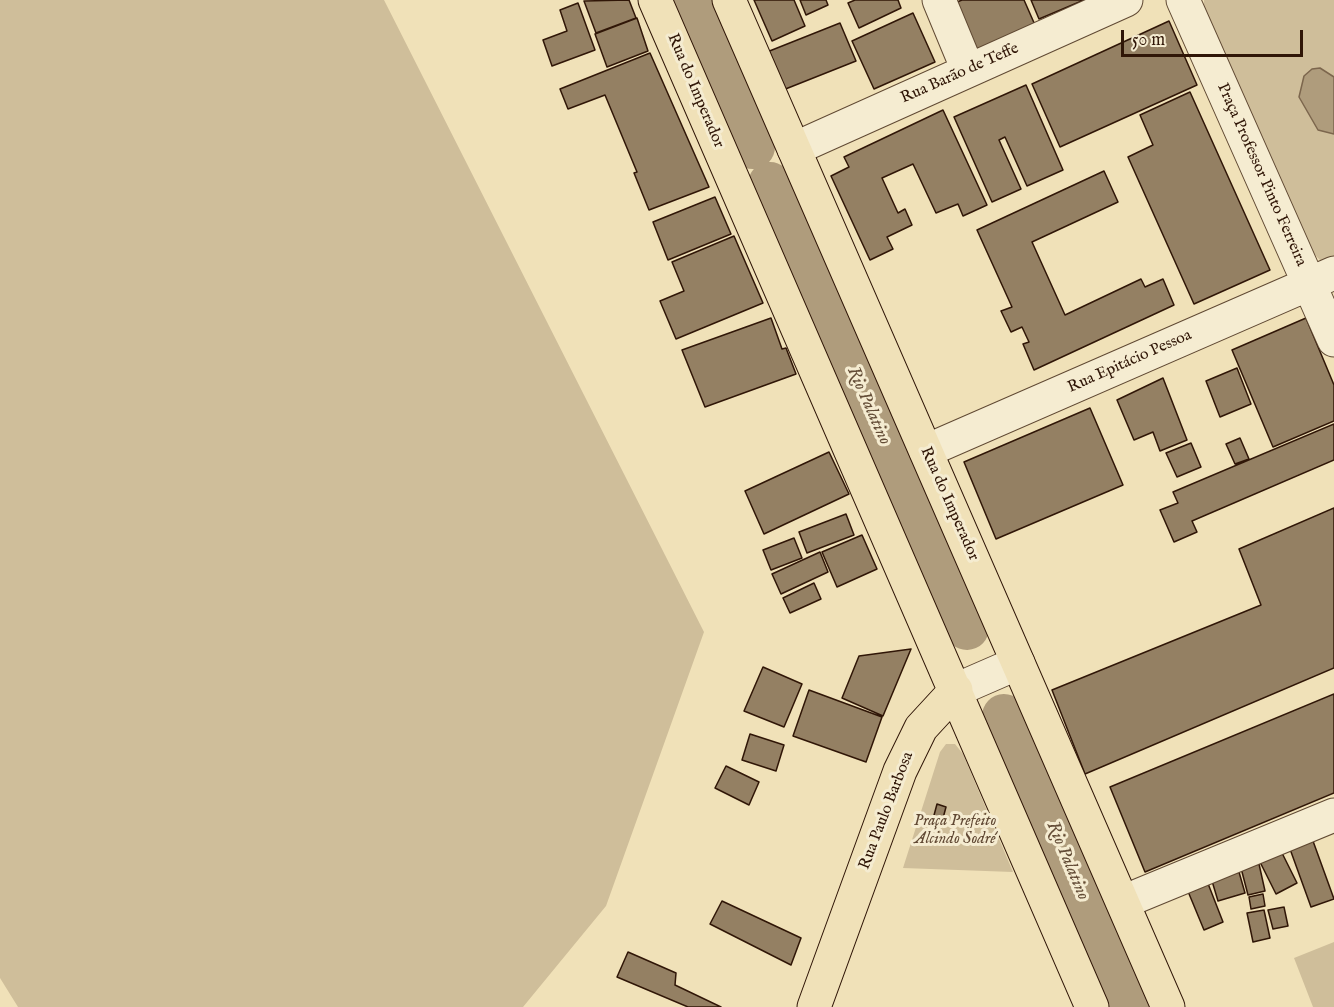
<!DOCTYPE html>
<html>
<head>
<meta charset="utf-8">
<style>
  body { margin:0 }
  #map { position:relative; width:1334px; height:1007px; overflow:hidden; background:#f0e1b8; font-family:"IM FELL English",serif }
  canvas { display:block }
  .scale { position:absolute; left:1121px; top:30px; width:182px; height:27px; box-sizing:border-box; border:3px solid #301607; border-top:0; padding-left:8px; font-size:18px; line-height:21px; white-space:nowrap; color:#301607; -webkit-text-stroke:4px #f5ecd1; paint-order:stroke }
</style>
</head>
<body>
<div id="map">
<canvas width="1334" height="1007"></canvas>
<div class="scale">50 m</div>
</div>
<script>
const ctx = document.querySelector('canvas').getContext('2d');
ctx.lineJoin = 'round';
function fillPath(path, color) { ctx.fillStyle = color; ctx.fill(path, 'evenodd'); }
const toPath = rows => new Path2D(rows.map(r => 'M' + r).join(''));
function strokePath(path, color, width, dash) { ctx.strokeStyle = color; ctx.lineWidth = width; ctx.lineCap = dash ? 'butt' : 'round'; ctx.setLineDash(dash || []); ctx.stroke(path); }
function write(font, color, halo, rows, align = 'center') {
  ctx.font = font + ' "IM FELL English",serif'; ctx.lineWidth = 6; ctx.setLineDash([]); ctx.textBaseline = 'middle'; ctx.strokeStyle = halo; ctx.fillStyle = color; for (const [text, x, y, turn = 0] of rows) {
    ctx.save(); ctx.translate(x, y); ctx.rotate((+turn || 0) * Math.PI / 180); ctx.textAlign = isNaN(turn) ? turn : align; if (halo) ctx.strokeText(text, 0, 0); ctx.fillText(text, 0, 0); ctx.restore();
  }
}
fillPath(toPath([
  [0,0,384,0,704,632,606,906,523,1007,18,1007,0,978],
  [1204,0,1334,0,1334,258,1321,261,1306,246,1204,6],
  [946,744,955,744,963,754,1013,872,903,868,940,752],
  [1334,942,1334,1007,1313,1007,1294,958]
]), '#cfbe9a');
const water = toPath([
  [1320,68,1334,77,1334,134,1318,130,1299,97,1304,76,1312,69,1320,68]
]);
fillPath(water, '#af9c7c');
strokePath(water, '#7c664d', 1.5);
strokePath(toPath([
  [691,0,753,147],
  [770,184,967,628],
  [1004,716,1130,1007]
]), '#af9c7c', 44);
const building = toPath([
  [629,0,636,18,596,33,584,1,629,0],
  [754,0,794,0,805,26,772,41,754,0],
  [800,0,826,0,828,5,806,15,800,0],
  [855,0,898,0,901,8,859,28,848,3,855,0],
  [962,0,1024,0,1035,25,966,54,947,6,962,0],
  [1031,0,1084,0,1039,19,1031,0],
  [578,3,595,50,552,66,543,40,567,31,560,10,578,3],
  [913,13,935,62,874,89,852,41,913,13],
  [637,18,648,51,607,67,595,34,637,18],
  [1169,21,1197,85,1060,147,1032,84,1169,21],
  [840,23,856,61,783,90,767,52,840,23],
  [650,53,709,187,649,210,634,173,637,172,605,95,568,109,560,89,650,53],
  [1026,85,1063,170,1027,186,1005,137,999,140,1021,189,992,202,954,117,1026,85],
  [1190,92,1270,270,1194,304,1128,157,1153,145,1140,115,1190,92],
  [943,110,987,205,963,216,958,204,936,213,913,164,882,178,898,213,905,209,912,225,887,237,893,249,870,260,831,176,849,167,844,157,943,110],
  [1104,171,1118,202,1032,242,1065,315,1141,279,1145,287,1163,279,1174,305,1034,370,1023,344,1029,342,1022,327,1011,332,1001,311,1012,307,977,230,1104,171],
  [715,197,731,234,668,260,653,222,715,197],
  [734,236,763,303,676,339,660,301,684,291,672,262,734,236],
  [771,318,782,349,786,348,796,374,705,407,682,350,771,318],
  [1306,318,1334,385,1334,421,1273,447,1232,350,1306,318],
  [1237,368,1251,404,1220,417,1206,381,1237,368],
  [1163,378,1187,440,1160,451,1153,432,1134,440,1117,400,1163,378],
  [1090,408,1123,485,996,539,964,462,1090,408],
  [1334,424,1334,460,1192,521,1197,532,1174,542,1160,510,1178,503,1173,492,1334,424],
  [1240,438,1249,459,1235,464,1226,444,1240,438],
  [1191,443,1201,467,1177,477,1166,453,1191,443],
  [829,452,849,494,764,534,745,491,829,452],
  [1334,508,1334,668,1085,774,1052,690,1261,605,1239,549,1334,508],
  [846,514,854,535,807,553,799,532,846,514],
  [862,535,877,569,837,587,822,552,862,535],
  [794,538,802,558,771,570,763,550,794,538],
  [820,552,828,572,781,594,772,574,820,552],
  [814,583,821,599,790,613,783,598,814,583],
  [911,649,883,716,842,698,859,656,911,649],
  [763,667,802,684,784,727,744,711,763,667],
  [809,690,882,717,866,762,793,736,809,690],
  [1334,694,1334,793,1145,872,1110,787,1334,694],
  [750,734,784,745,776,771,742,760,750,734],
  [726,766,759,782,749,805,715,788,726,766],
  [937,804,946,807,942,822,933,819,937,804],
  [1313,841,1334,899,1311,907,1290,849,1313,841],
  [1281,851,1297,883,1276,894,1260,862,1281,851],
  [1259,864,1265,891,1248,895,1241,868,1259,864],
  [1239,872,1245,893,1218,901,1212,881,1239,872],
  [1207,881,1223,922,1204,930,1187,889,1207,881],
  [1263,894,1265,906,1251,909,1249,897,1263,894],
  [722,901,801,938,791,965,710,924,722,901],
  [1284,907,1288,926,1273,929,1268,910,1284,907],
  [1264,910,1270,938,1253,942,1247,913,1264,910],
  [628,952,676,973,675,985,721,1007,688,1007,617,977,628,952]
]);
fillPath(building, '#948063');
strokePath(building, '#301607', 1.5);
const minor = toPath([
  [939,0,968,70],
  [1183,0,1334,340],
  [794,149,1126,0],
  [926,451,1334,273],
  [956,690,1018,663],
  [1123,902,1334,815]
]);
const major = toPath([
  [655,0,1092,1007],
  [729,0,1168,1007],
  [814,1007,900,771,921,728,956,690]
]);
strokePath(minor, '#604933', 35);
strokePath(major, '#301607', 35);
strokePath(minor, '#f5ecd1', 33);
strokePath(major, '#f0e1b8', 33);
write('16px', '#301607', '#f5ecd1', [
  ["Rua Barão de Teffe",960,74,-24],
  ["Rua do Imperador",695,91,67],
  ["Praça Professor Pinto Ferreira",1261,175,66],
  ["Rua Epitácio Pessoa",1130,362,-24],
  ["Rua do Imperador",949,504,66],
  ["Rua Paulo Barbosa",887,811,-69]
]);
write('italic 16px', '#604833', '#f5ecd1', [
  ["Praça Prefeito",955,822],
  ["Alcindo Sodré",955,840]
]);
write('italic 18px', '#634c36', '#f5ecd1', [
  ["Rio Palatino",868,406,66],
  ["Rio Palatino",1067,861,67]
]);
</script>
</body>
</html>
